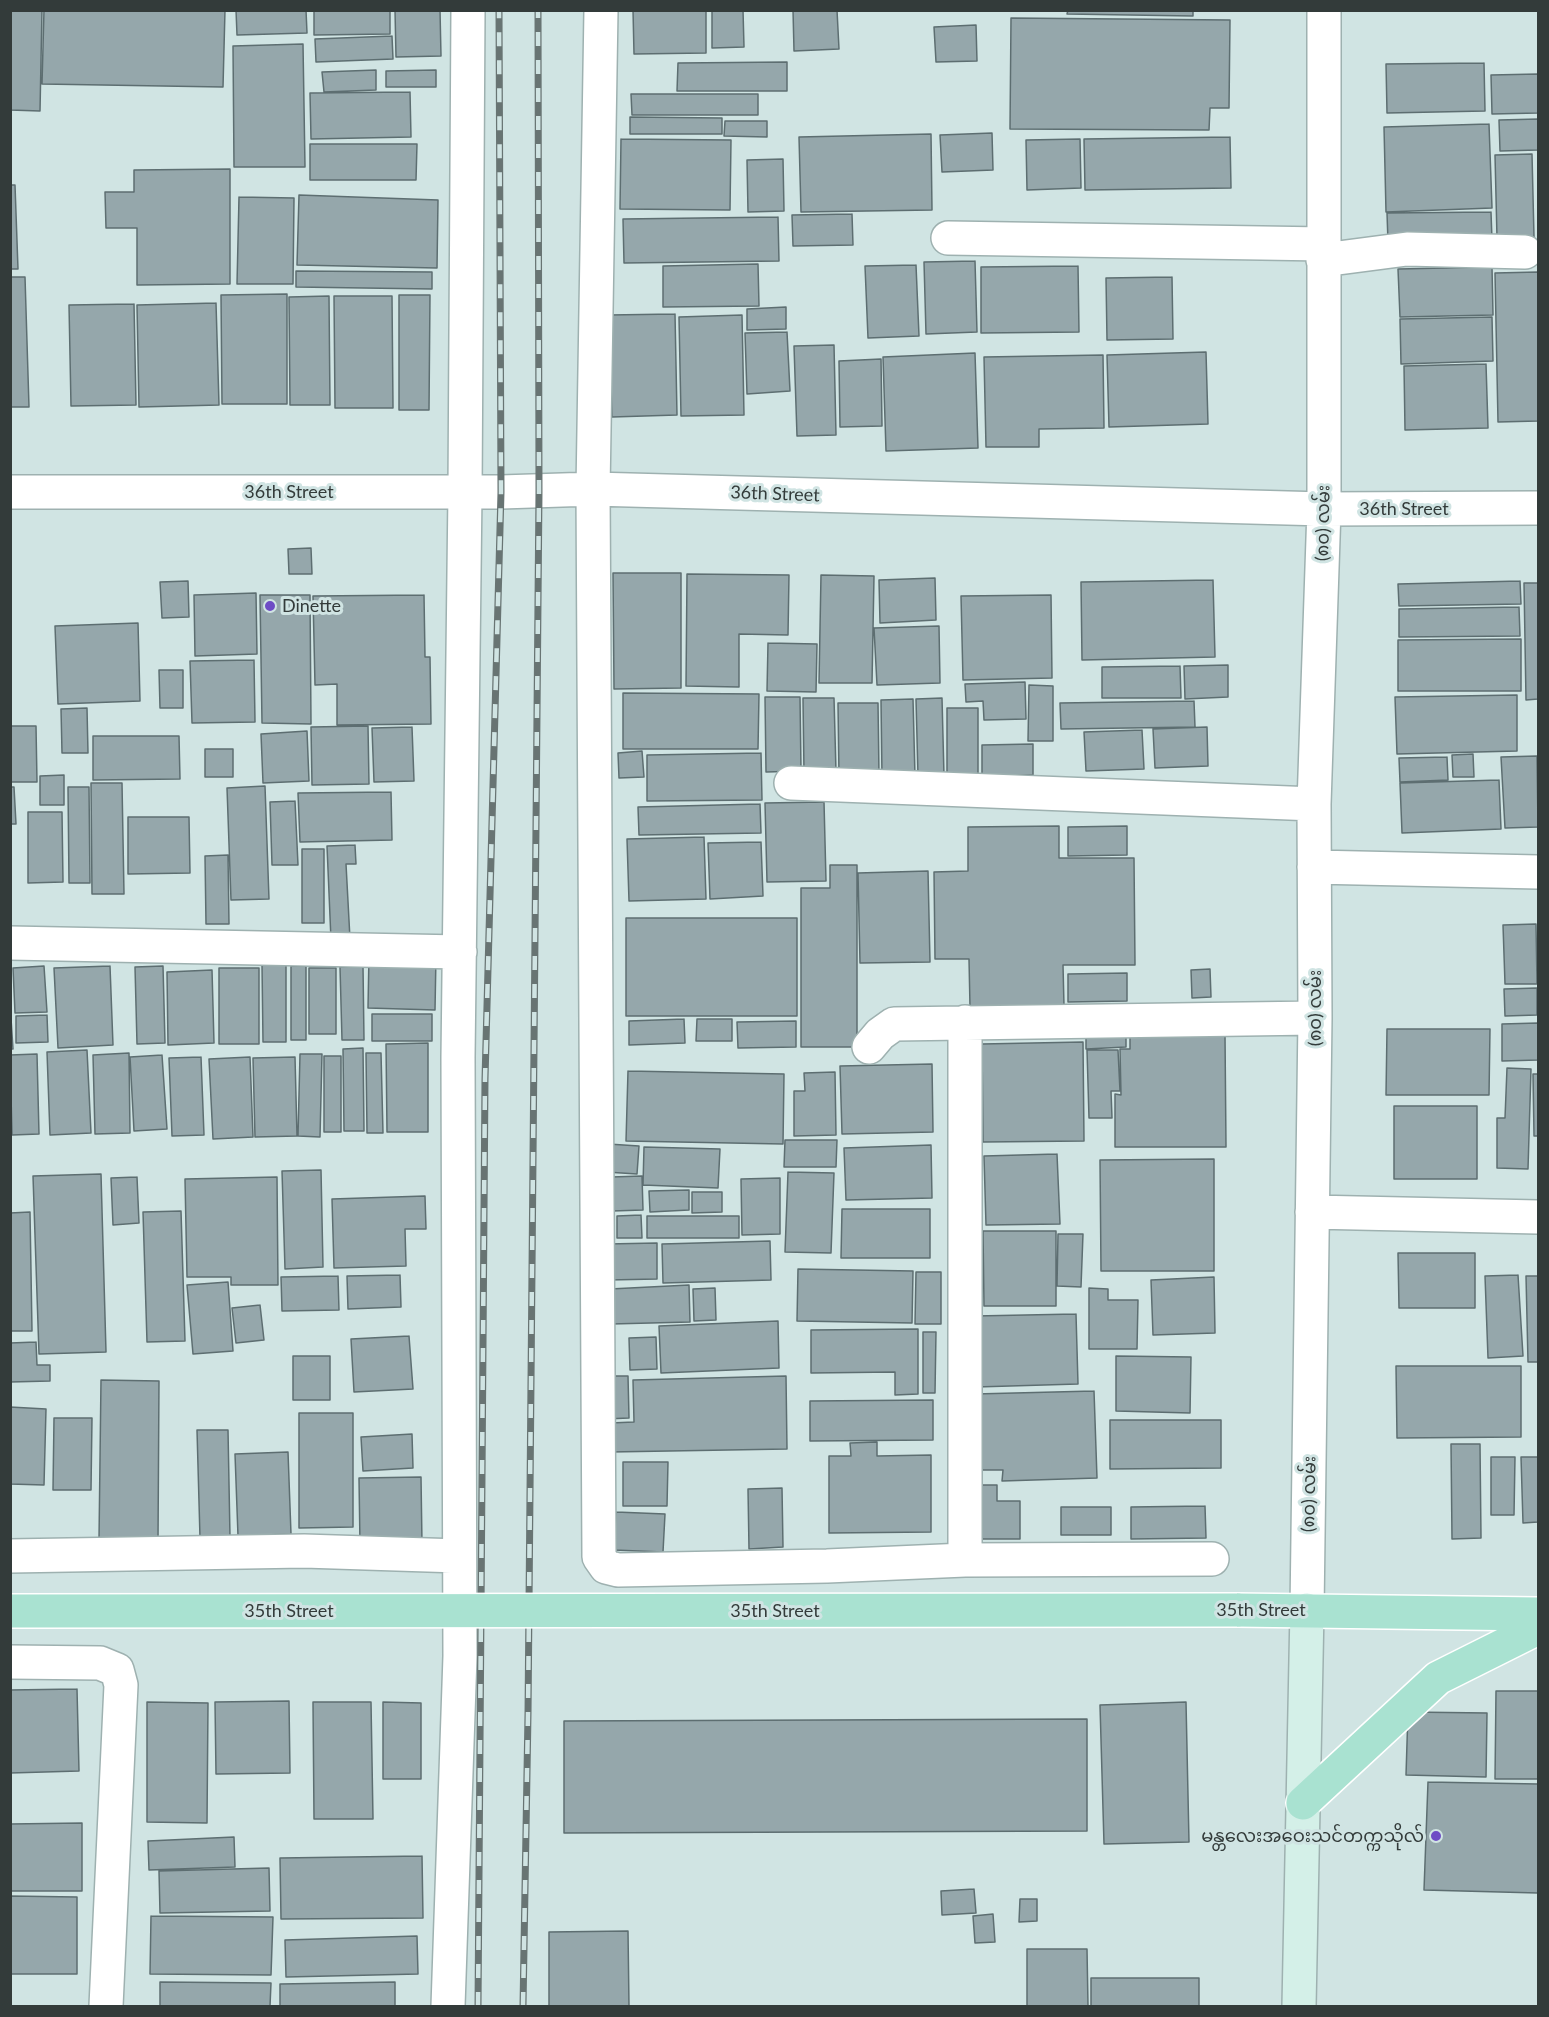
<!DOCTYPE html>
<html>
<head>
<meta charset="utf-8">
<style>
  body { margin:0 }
  #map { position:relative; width:1549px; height:2017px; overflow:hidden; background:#d0e4e3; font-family:Lato,sans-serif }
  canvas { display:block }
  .frame { position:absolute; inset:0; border:12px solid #333b3a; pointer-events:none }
</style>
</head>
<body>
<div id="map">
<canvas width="1549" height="2017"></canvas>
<div class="frame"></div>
</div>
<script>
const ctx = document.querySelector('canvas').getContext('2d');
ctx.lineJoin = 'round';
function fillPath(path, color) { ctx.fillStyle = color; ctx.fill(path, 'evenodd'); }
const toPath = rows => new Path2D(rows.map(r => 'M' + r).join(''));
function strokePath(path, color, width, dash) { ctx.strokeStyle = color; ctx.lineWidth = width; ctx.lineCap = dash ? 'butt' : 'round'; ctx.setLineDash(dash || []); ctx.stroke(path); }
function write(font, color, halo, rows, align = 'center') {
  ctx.font = font + ' Lato,"Noto Sans Myanmar",sans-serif'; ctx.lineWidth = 6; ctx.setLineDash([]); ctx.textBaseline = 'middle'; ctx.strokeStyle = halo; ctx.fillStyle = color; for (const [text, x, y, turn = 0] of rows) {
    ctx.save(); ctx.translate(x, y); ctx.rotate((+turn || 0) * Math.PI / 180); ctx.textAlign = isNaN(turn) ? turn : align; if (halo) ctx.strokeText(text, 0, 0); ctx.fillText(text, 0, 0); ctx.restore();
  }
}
const building = toPath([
  [10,10,42,10,40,111,10,110,10,10],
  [44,10,225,10,223,87,42,84,44,10],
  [236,10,306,10,307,33,237,35,236,10],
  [314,10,390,10,390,34,314,35,314,10],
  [395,10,440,10,441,56,396,57,395,10],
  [633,10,706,10,706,53,634,54,633,10],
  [712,10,743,10,744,47,712,48,712,10],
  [793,10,837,10,839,49,794,51,793,10],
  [1068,10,1193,10,1193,16,1067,14,1068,10],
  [1011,18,1230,20,1229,108,1210,108,1209,130,1010,129,1011,18],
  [976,25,977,61,936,62,934,27,976,25],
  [392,36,393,59,316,62,315,39,392,36],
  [303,44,305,167,234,167,233,46,303,44],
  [787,62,787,91,677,91,678,63,787,62],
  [1484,63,1485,111,1387,113,1386,64,1484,63],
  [376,70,376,90,324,92,322,72,376,70],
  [436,70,436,87,386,87,386,71,436,70],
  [1538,74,1538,113,1492,114,1491,75,1538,74],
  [410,92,411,137,311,139,310,93,410,92],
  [631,94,758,94,758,115,632,115,631,94],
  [630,117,722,118,722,134,630,134,630,117],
  [1538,119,1538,150,1500,151,1499,120,1538,119],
  [725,121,767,121,767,137,724,136,725,121],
  [1489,124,1492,208,1386,212,1384,127,1489,124],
  [992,133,993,170,942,172,940,135,992,133],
  [931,134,932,210,801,212,799,137,931,134],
  [1230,137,1231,188,1085,190,1084,139,1230,137],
  [621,139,731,140,730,210,620,209,621,139],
  [1080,139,1081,188,1027,190,1026,140,1080,139],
  [310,144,417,144,416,180,310,180,310,144],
  [1532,154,1534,237,1497,238,1495,155,1532,154],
  [783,159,784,211,748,212,747,160,783,159],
  [230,169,230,284,137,285,137,228,106,228,105,192,134,192,134,170,230,169],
  [10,185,15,185,18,269,10,269,10,185],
  [299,195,438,200,437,268,297,265,299,195],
  [239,197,294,198,293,284,237,284,239,197],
  [1491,212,1492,240,1388,242,1387,213,1491,212],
  [852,214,853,245,793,246,792,215,852,214],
  [778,217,779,261,624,263,623,219,778,217],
  [975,261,977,332,926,334,924,262,975,261],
  [758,264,759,306,663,307,663,266,758,264],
  [916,265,919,336,868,338,865,266,916,265],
  [1078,266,1079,332,981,333,981,267,1078,266],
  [1492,267,1493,315,1400,317,1398,269,1492,267],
  [296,271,432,272,432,289,296,287,296,271],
  [1538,272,1538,421,1498,422,1495,273,1538,272],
  [10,277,25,277,29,407,10,407,10,277],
  [1172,277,1173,339,1107,340,1106,278,1172,277],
  [287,294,287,404,222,404,221,295,287,294],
  [399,295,430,295,429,410,399,410,399,295],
  [329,296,330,405,290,405,289,297,329,296],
  [334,296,392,296,393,408,335,408,334,296],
  [216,303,219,405,139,407,137,305,216,303],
  [134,304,136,405,71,406,69,305,134,304],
  [786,307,786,329,747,330,747,309,786,307],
  [675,314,677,415,612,417,609,315,675,314],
  [742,315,744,415,681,416,679,317,742,315],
  [1492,317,1493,361,1401,364,1400,319,1492,317],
  [787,332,790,391,747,394,745,333,787,332],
  [834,345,836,435,797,436,794,346,834,345],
  [1206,352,1208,424,1109,427,1107,355,1206,352],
  [975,353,978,448,886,451,883,357,975,353],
  [1103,355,1104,428,1039,429,1039,447,986,447,984,357,1103,355],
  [881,359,882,426,840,427,839,361,881,359],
  [1486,364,1488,428,1405,430,1404,366,1486,364],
  [311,548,312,574,289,574,288,549,311,548],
  [613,573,681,573,681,688,614,689,613,573],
  [687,574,789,575,788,635,739,634,739,687,686,686,687,574],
  [821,575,874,576,872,683,819,683,821,575],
  [935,578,936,620,880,623,879,580,935,578],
  [1213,580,1215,657,1082,660,1081,582,1213,580],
  [188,581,189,617,162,618,160,582,188,581],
  [1520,581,1521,604,1399,606,1398,584,1520,581],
  [1524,583,1538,583,1538,699,1526,700,1524,583],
  [256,593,257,654,195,656,194,595,256,593],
  [260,595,310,595,311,724,262,723,260,595],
  [424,595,425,657,430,657,431,724,337,725,337,684,315,685,313,596,424,595],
  [1051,595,1052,678,963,680,961,596,1051,595],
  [1519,607,1520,636,1399,637,1399,609,1519,607],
  [138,623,140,701,58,704,55,626,138,623],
  [939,626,940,683,877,685,874,628,939,626],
  [1521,639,1521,691,1398,691,1398,640,1521,639],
  [768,643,817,644,816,692,767,691,768,643],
  [254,660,255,722,192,723,190,661,254,660],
  [1228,665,1228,697,1185,699,1184,666,1228,665],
  [1180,666,1181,698,1102,698,1102,667,1180,666],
  [159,670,183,670,183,708,160,708,159,670],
  [1025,682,1026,719,984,720,983,701,966,702,965,684,1025,682],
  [1029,685,1053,686,1053,741,1028,741,1029,685],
  [623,693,759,694,758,749,623,749,623,693],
  [1517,695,1517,751,1397,754,1395,697,1517,695],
  [765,697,800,697,801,771,766,772,765,697],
  [803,698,834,698,836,772,804,773,803,698],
  [942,698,944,776,918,776,916,699,942,698],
  [913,699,915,777,882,777,881,700,913,699],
  [1194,701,1195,727,1061,729,1060,703,1194,701],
  [838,703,878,703,879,776,839,777,838,703],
  [87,708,88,753,62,753,61,709,87,708],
  [947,708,978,708,978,777,947,777,947,708],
  [10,726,36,726,37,782,10,782,10,726],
  [368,726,369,784,312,785,311,727,368,726],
  [412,727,414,781,374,782,372,728,412,727],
  [1207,727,1208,766,1155,768,1153,729,1207,727],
  [1142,730,1144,769,1086,771,1084,732,1142,730],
  [307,731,309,781,263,783,261,734,307,731],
  [93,736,179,736,180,779,93,780,93,736],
  [1033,744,1033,775,982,775,982,745,1033,744],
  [205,749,233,749,233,777,205,777,205,749],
  [642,751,644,777,619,778,618,753,642,751],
  [761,753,762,800,647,801,647,755,761,753],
  [1473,754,1474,777,1453,777,1452,755,1473,754],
  [1537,756,1538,827,1505,828,1501,757,1537,756],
  [1447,757,1448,780,1400,782,1399,758,1447,757],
  [64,775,64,805,40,805,40,776,64,775],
  [1499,780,1501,829,1402,833,1400,783,1499,780],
  [91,783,122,783,124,894,92,894,91,783],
  [265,786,269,899,231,900,227,788,265,786],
  [10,787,14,787,16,824,10,824,10,787],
  [68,787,89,787,90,883,69,883,68,787],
  [391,792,392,840,300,842,298,793,391,792],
  [295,801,298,865,272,865,270,802,295,801],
  [824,802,826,881,767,882,765,803,824,802],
  [760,804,761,833,639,835,638,807,760,804],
  [28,812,62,812,63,882,28,883,28,812],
  [128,817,189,817,190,873,128,874,128,817],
  [1059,826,1059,858,1134,858,1135,965,1063,965,1064,1006,970,1007,969,959,935,959,934,872,968,871,968,827,1059,826],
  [1127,826,1127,855,1068,856,1068,827,1127,826],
  [704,837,706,899,629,901,627,839,704,837],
  [761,842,763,896,710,899,708,843,761,842],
  [355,845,356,864,346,864,350,939,331,940,327,846,355,845],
  [302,849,324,849,324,923,302,923,302,849],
  [228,855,229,924,206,924,205,856,228,855],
  [830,865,857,865,857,1047,801,1047,801,888,830,888,830,865],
  [928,871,930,962,860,963,858,873,928,871],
  [626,918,797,918,797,1016,626,1016,626,918],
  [1536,924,1537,984,1505,984,1503,925,1536,924],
  [369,954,436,956,435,1010,368,1008,369,954],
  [262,964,286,964,286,1042,263,1042,262,964],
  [44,966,47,1012,15,1013,13,968,44,966],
  [110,966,113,1045,58,1048,54,968,110,966],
  [163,966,165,1043,137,1044,135,967,163,966],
  [291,966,306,966,306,1040,291,1040,291,966],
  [363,966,364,1040,342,1040,340,967,363,966],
  [219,968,259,968,259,1044,219,1044,219,968],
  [309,968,336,968,336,1034,309,1034,309,968],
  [1210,969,1211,997,1192,998,1191,970,1210,969],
  [212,970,214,1043,168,1045,167,972,212,970],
  [1127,973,1127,1001,1068,1002,1068,974,1127,973],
  [1537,988,1537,1015,1505,1016,1504,989,1537,988],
  [10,1003,13,1049,10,1049,10,1003],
  [372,1014,432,1014,432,1041,372,1041,372,1014],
  [47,1015,48,1042,16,1043,16,1016,47,1015],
  [684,1019,685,1043,629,1045,629,1021,684,1019],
  [697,1019,732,1019,732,1041,696,1041,697,1019],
  [796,1021,796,1047,738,1048,737,1022,796,1021],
  [1538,1023,1538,1060,1502,1061,1502,1024,1538,1023],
  [1387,1029,1490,1029,1489,1095,1386,1095,1387,1029],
  [1126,1032,1126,1047,1086,1049,1086,1034,1126,1032],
  [1225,1035,1226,1147,1115,1147,1115,1094,1121,1095,1120,1049,1130,1049,1130,1037,1225,1035],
  [1083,1042,1084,1141,983,1142,982,1044,1083,1042],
  [428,1043,428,1132,387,1132,386,1044,428,1043],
  [363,1048,364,1131,344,1131,343,1049,363,1048],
  [87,1050,91,1133,50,1135,47,1052,87,1050],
  [1087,1050,1118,1050,1120,1091,1111,1091,1112,1118,1089,1118,1087,1050],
  [129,1053,130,1133,95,1134,93,1055,129,1053],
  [366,1053,381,1053,383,1133,367,1133,366,1053],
  [37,1054,39,1134,12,1135,10,1055,37,1054],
  [300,1054,322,1054,320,1137,298,1136,300,1054],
  [162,1055,167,1129,134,1131,130,1057,162,1055],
  [324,1056,341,1056,341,1132,324,1132,324,1056],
  [201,1057,204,1135,172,1136,169,1058,201,1057],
  [250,1057,253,1137,213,1139,209,1059,250,1057],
  [295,1057,297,1136,255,1137,253,1058,295,1057],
  [932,1064,933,1132,842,1134,840,1066,932,1064],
  [1507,1068,1531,1069,1528,1169,1497,1168,1497,1118,1505,1118,1507,1068],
  [628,1071,784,1074,783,1144,626,1141,628,1071],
  [835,1072,836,1135,794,1136,794,1091,805,1091,804,1073,835,1072],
  [1533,1074,1538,1074,1538,1136,1534,1136,1533,1074],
  [1394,1106,1477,1106,1477,1179,1394,1179,1394,1106],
  [785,1140,837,1140,836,1167,784,1167,785,1140],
  [608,1144,639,1146,637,1174,606,1172,608,1144],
  [931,1145,932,1198,846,1200,844,1148,931,1145],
  [644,1147,720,1149,718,1188,643,1185,644,1147],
  [1057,1154,1060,1224,986,1225,984,1156,1057,1154],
  [1214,1159,1214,1271,1101,1271,1100,1160,1214,1159],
  [321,1170,323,1267,285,1269,282,1171,321,1170],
  [788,1172,834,1173,831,1253,785,1252,788,1172],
  [101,1174,106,1352,39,1354,33,1176,101,1174],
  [642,1176,643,1210,612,1211,611,1177,642,1176],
  [137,1177,139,1223,113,1225,111,1178,137,1177],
  [277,1177,278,1285,231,1285,231,1277,187,1277,185,1179,277,1177],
  [780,1178,780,1234,742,1235,741,1179,780,1178],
  [689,1190,689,1210,650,1212,649,1191,689,1190],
  [692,1192,722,1192,722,1212,692,1213,692,1192],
  [425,1196,426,1229,405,1229,406,1266,334,1268,332,1199,425,1196],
  [842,1209,930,1209,930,1258,841,1258,842,1209],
  [181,1211,185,1341,147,1342,143,1212,181,1211],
  [30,1212,32,1331,10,1331,10,1213,30,1212],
  [641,1215,642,1238,617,1238,617,1216,641,1215],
  [647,1216,739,1216,739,1238,647,1238,647,1216],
  [983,1231,1056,1231,1056,1306,984,1306,983,1231],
  [1058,1234,1083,1234,1081,1287,1057,1286,1058,1234],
  [770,1241,771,1280,663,1283,662,1244,770,1241],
  [657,1243,657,1279,608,1280,607,1244,657,1243],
  [1398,1253,1475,1253,1475,1308,1399,1308,1398,1253],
  [798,1269,913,1271,912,1323,797,1321,798,1269],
  [916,1272,941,1272,941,1324,915,1324,916,1272],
  [400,1275,401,1307,348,1309,347,1276,400,1275],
  [1518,1275,1523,1356,1488,1358,1485,1276,1518,1275],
  [338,1276,339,1310,282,1311,281,1277,338,1276],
  [1526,1276,1538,1276,1538,1362,1528,1362,1526,1276],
  [1214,1277,1215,1333,1153,1335,1151,1280,1214,1277],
  [228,1282,233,1351,193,1354,187,1285,228,1282],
  [689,1285,690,1322,611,1324,610,1289,689,1285],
  [715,1288,716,1320,694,1321,693,1289,715,1288],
  [1089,1288,1108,1289,1108,1300,1138,1300,1137,1349,1089,1349,1089,1288],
  [260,1305,264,1340,236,1343,232,1308,260,1305],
  [1076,1314,1078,1384,976,1387,975,1316,1076,1314],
  [778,1321,779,1368,661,1373,659,1326,778,1321],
  [918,1329,918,1394,895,1395,895,1372,811,1373,811,1330,918,1329],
  [923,1332,936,1332,935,1393,923,1393,923,1332],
  [409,1336,413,1389,354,1392,351,1339,409,1336],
  [656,1337,657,1369,630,1370,629,1338,656,1337],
  [36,1342,37,1365,50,1365,50,1381,10,1382,10,1343,36,1342],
  [293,1356,330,1356,330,1400,293,1400,293,1356],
  [1116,1356,1191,1357,1190,1413,1116,1411,1116,1356],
  [1396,1366,1521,1366,1521,1437,1397,1438,1396,1366],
  [603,1376,628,1376,629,1418,605,1419,603,1376],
  [786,1376,787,1449,610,1452,610,1423,634,1422,633,1380,786,1376],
  [101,1380,159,1381,158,1541,99,1540,101,1380],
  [1094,1391,1097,1478,1002,1481,1003,1470,977,1470,975,1394,1094,1391],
  [933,1400,933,1440,810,1441,810,1401,933,1400],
  [10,1407,46,1409,44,1485,10,1484,10,1407],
  [299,1413,353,1413,353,1527,299,1528,299,1413],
  [54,1418,92,1418,91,1490,53,1490,54,1418],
  [1110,1420,1221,1420,1221,1468,1110,1469,1110,1420],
  [197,1430,228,1430,230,1537,200,1538,197,1430],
  [412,1434,413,1468,363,1471,361,1437,412,1434],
  [877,1442,877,1456,931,1455,931,1532,829,1533,829,1456,851,1456,850,1443,877,1442],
  [1451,1444,1480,1444,1481,1538,1452,1539,1451,1444],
  [288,1452,291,1534,238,1536,235,1454,288,1452],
  [1491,1457,1515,1457,1514,1515,1491,1515,1491,1457],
  [1521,1457,1538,1457,1538,1522,1523,1523,1521,1457],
  [623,1462,668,1462,667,1506,623,1506,623,1462],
  [421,1477,422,1544,360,1545,359,1478,421,1477],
  [970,1485,997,1485,997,1501,1020,1501,1020,1539,970,1539,970,1485],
  [782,1488,783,1547,749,1549,748,1489,782,1488],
  [1205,1506,1206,1538,1131,1539,1131,1507,1205,1506],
  [1061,1507,1111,1507,1111,1535,1061,1535,1061,1507],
  [616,1512,665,1514,663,1552,614,1550,616,1512],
  [77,1689,79,1771,10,1773,10,1690,77,1689],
  [1496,1691,1538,1691,1538,1779,1495,1779,1496,1691],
  [289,1701,290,1773,216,1774,215,1702,289,1701],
  [147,1702,208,1703,207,1823,147,1822,147,1702],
  [313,1702,371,1702,373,1819,314,1819,313,1702],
  [383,1702,421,1703,421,1779,383,1779,383,1702],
  [1186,1702,1189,1842,1104,1844,1100,1705,1186,1702],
  [1408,1712,1487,1713,1486,1777,1406,1775,1408,1712],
  [1087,1719,1087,1831,564,1833,564,1721,1087,1719],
  [1428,1782,1538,1784,1538,1893,1424,1890,1428,1782],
  [82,1823,82,1891,10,1891,10,1824,82,1823],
  [234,1837,235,1867,149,1870,148,1841,234,1837],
  [422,1856,423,1918,281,1919,280,1858,422,1856],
  [269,1868,270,1911,160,1913,159,1871,269,1868],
  [974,1889,976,1913,942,1915,941,1891,974,1889],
  [10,1896,77,1897,77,1974,10,1974,10,1896],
  [1020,1899,1037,1899,1037,1921,1019,1922,1020,1899],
  [993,1914,995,1942,975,1943,973,1916,993,1914],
  [151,1916,273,1917,271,1975,150,1974,151,1916],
  [628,1931,629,2006,549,2006,549,1932,628,1931],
  [417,1936,418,1974,286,1977,285,1940,417,1936],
  [1027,1949,1087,1949,1088,2006,1027,2006,1027,1949],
  [1091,1978,1199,1978,1199,2006,1091,2006,1091,1978],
  [160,1982,271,1983,270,2006,160,2006,160,1982],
  [395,1982,395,2006,280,2006,280,1984,395,1982]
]);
fillPath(building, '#95a7ab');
strokePath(building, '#5d6e71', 1.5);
const street = toPath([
  [601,10,593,489,599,1557,606,1567,618,1570,827,1566,965,1560,1212,1559],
  [948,238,1324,244],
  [1323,260,1407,249,1525,252],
  [10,492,501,492,593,489,1324,509,1538,508],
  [791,783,1314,804],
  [1314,867,1538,872],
  [10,943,460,952],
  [965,1022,965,1560],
  [869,1047,880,1034,894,1024,1315,1018],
  [1312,1212,1538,1217],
  [10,1556,304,1551,459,1556],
  [1307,1610,1315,1018,1314,804,1324,509,1324,10],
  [10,1662,100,1663,117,1670,121,1685,106,2006],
  [448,2006,460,1656,458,1057,465,492,468,10]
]);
const secondary = toPath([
  [1299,2006,1307,1610]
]);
const primary = toPath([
  [1237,1610,1538,1614],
  [1303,1803,1438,1678,1538,1628]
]);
strokePath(street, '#9eb1b0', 36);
strokePath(secondary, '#9eb1b0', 36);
strokePath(primary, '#fff', 36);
strokePath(street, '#fff', 33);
strokePath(secondary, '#d4f0e8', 33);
strokePath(primary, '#a9e2d1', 33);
const rail = toPath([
  [478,2006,485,1079,501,492,499,10],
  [523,2006,528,1714,539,491,538,10]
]);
strokePath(rail, '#687473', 7);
strokePath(rail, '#d0e4e3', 4.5, [14]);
const primaryBridge = toPath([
  [10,1611,1237,1610]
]);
strokePath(primaryBridge, '#fff', 36, []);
strokePath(primaryBridge, '#a9e2d1', 33);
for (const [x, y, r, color] of [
  [270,606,6,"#6e4cc5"],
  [1436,1836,6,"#6e4cc5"]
]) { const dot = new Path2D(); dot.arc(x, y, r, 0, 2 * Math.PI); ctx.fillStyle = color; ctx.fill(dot); strokePath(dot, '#d0e4e3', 2); }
write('18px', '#333b3a', '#d0e4e3', [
  ["36th Street",289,492],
  ["36th Street",775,494,2],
  ["36th Street",1404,509],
  ["(၈၀) လမ်း",1323,523,-89],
  ["(၈၀) လမ်း",1315,1008,-90],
  ["(၈၀) လမ်း",1309,1494,-89],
  ["35th Street",1261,1610],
  ["35th Street",289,1611],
  ["35th Street",775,1611]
]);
write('18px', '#333b3a', '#d0e4e3', [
  ["Dinette",282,606],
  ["မန္တလေးအဝေးသင်တက္ကသိုလ်",1424,1836,"right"]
], 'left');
</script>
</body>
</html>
